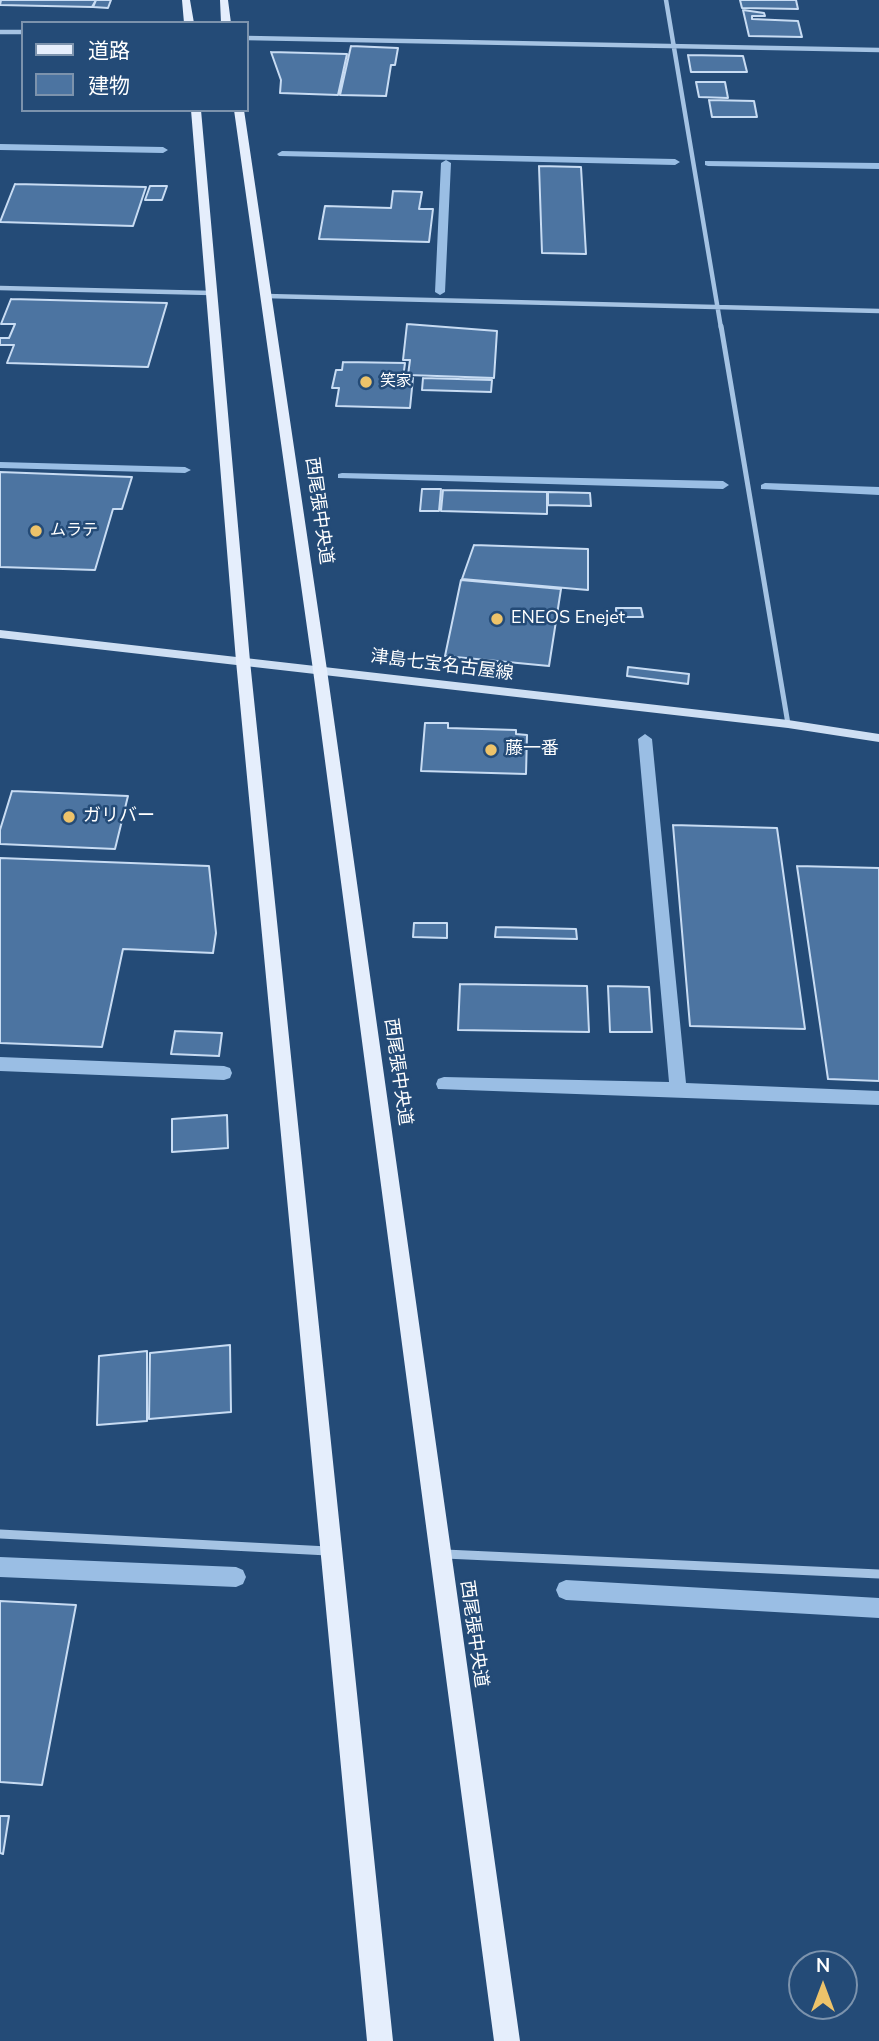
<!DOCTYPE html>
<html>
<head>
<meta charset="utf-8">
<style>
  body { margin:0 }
  #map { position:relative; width:879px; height:2041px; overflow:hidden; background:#244b77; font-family:"Nunito Sans","Noto Sans JP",sans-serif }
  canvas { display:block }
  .legend { position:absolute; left:21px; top:21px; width:228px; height:91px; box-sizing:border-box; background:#244b77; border:2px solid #7c93ad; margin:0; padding:9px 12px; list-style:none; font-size:21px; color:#fff }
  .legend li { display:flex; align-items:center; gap:14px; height:35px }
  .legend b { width:35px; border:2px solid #7c93ad }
  .north { position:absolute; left:788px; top:1950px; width:70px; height:70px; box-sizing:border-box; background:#244b77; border:2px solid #7c93ad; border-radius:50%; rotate:0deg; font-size:19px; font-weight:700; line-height:28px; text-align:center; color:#fff }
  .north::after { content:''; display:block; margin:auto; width:24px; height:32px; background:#edc36a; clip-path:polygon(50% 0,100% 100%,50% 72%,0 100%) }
</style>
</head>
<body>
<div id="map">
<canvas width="879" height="2041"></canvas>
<ul class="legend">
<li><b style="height:9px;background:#e5eefc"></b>道路</li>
<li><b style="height:19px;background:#4c74a1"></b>建物</li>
</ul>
<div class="north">N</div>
</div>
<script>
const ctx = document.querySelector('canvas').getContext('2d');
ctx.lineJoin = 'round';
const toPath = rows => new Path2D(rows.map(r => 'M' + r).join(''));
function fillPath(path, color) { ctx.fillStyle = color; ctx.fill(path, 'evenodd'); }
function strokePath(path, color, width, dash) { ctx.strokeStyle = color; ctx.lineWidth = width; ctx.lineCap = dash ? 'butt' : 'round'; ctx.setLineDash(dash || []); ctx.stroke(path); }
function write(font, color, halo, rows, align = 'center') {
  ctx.font = font + ' "Nunito Sans","Noto Sans JP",sans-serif'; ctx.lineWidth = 5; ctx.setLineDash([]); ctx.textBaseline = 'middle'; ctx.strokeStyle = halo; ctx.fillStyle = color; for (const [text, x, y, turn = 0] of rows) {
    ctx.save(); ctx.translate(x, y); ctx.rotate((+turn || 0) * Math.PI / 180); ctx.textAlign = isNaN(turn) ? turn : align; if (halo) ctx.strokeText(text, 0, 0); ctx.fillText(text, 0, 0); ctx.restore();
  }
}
fillPath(toPath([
  [0,144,163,147,168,150,163,153,0,150,0,144],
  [282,151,675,159,680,162,675,165,279,156,277,154,282,151],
  [446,160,451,163,445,292,440,295,435,292,441,163,446,160],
  [705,161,879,163,879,169,708,166,705,165,705,161],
  [0,462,185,467,191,470,185,473,0,468,0,462],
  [342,473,723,481,729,485,723,489,338,478,338,474,342,473],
  [765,483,879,487,879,495,761,489,761,485,765,483],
  [645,734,652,739,686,1083,879,1091,879,1105,438,1089,436,1084,438,1079,444,1077,669,1082,638,739,645,734],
  [0,1057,224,1066,230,1068,232,1073,230,1078,224,1080,0,1071,0,1057],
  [0,1557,236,1567,243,1570,246,1577,243,1584,236,1587,0,1577,0,1557],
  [566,1580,879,1598,879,1618,566,1600,559,1597,556,1590,559,1583,566,1580]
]), '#9abee4');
const building = toPath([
  [1,0,96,0,92,7,0,5,1,0],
  [96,0,111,0,108,8,93,7,96,0],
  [740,0,796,0,798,9,742,8,740,0],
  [743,10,764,13,765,16,752,16,752,19,798,21,802,37,749,36,743,10],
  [351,46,398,48,395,65,391,65,386,96,340,95,351,46],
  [271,52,347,54,338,95,280,93,281,80,271,52],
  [688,55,743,56,747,72,691,72,688,55],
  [696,82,725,82,728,98,699,97,696,82],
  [709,100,754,101,757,117,712,117,709,100],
  [539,166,581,167,586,254,542,253,539,166],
  [15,184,146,187,133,226,0,222,15,184],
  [150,186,167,186,162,200,145,200,150,186],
  [393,191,422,192,419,209,433,209,429,242,319,239,325,206,391,208,393,191],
  [11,299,167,303,148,367,7,363,14,345,0,345,0,338,9,338,15,324,1,324,11,299],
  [407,324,497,331,494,378,408,375,410,360,403,360,407,324],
  [343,362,405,363,403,378,413,378,410,408,336,406,339,388,332,388,336,370,342,370,343,362],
  [423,378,492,380,491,392,422,390,423,378],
  [0,472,132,477,122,509,113,509,95,570,0,567,0,472],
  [422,489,441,489,439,511,420,511,422,489],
  [443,490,547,492,547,514,441,511,443,490],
  [548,492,590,493,591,506,548,505,548,492],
  [474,545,588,549,588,590,462,579,474,545],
  [461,580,561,589,549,666,445,656,461,580],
  [616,608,641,608,643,617,616,617,616,608],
  [628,667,689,674,688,684,627,676,628,667],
  [425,723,448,723,448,728,516,730,516,734,527,735,526,774,421,771,425,723],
  [12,791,128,796,115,849,0,844,0,830,12,791],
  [673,825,777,828,805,1029,690,1026,673,825],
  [0,858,209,866,216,933,213,953,123,949,102,1047,0,1043,0,858],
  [797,866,879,868,879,1081,828,1079,797,866],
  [414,923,447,923,447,938,413,937,414,923],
  [496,927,576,929,577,939,495,937,496,927],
  [460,984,587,986,589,1032,458,1030,460,984],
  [608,986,649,987,652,1032,610,1032,608,986],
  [175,1031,222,1033,219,1056,171,1054,175,1031],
  [227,1115,228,1148,172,1152,172,1119,227,1115],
  [230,1345,231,1412,149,1419,150,1353,230,1345],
  [147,1351,147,1421,97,1425,99,1356,147,1351],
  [0,1601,76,1605,42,1785,0,1782,0,1601],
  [0,1816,9,1816,3,1854,0,1853,0,1816]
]);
fillPath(building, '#4c74a1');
strokePath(building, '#c8dcf3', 2);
strokePath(toPath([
  [666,0,721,328],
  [0,32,23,32],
  [247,38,879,50],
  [0,288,212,293],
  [266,296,879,311]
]), '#a5c3e3', 4.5);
strokePath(toPath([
  [721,326,788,724]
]), '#a5c3e3', 5);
strokePath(toPath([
  [0,1534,328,1551],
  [445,1554,879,1574]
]), '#a5c3e3', 9);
fillPath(toPath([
  [0,630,788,720,879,734,879,742,788,728,0,638,0,630]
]), '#cedff3');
fillPath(toPath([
  [182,0,190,0,194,23,184,23,182,0],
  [220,0,228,0,231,23,221,23,220,0],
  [191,110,201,110,250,661,393,2041,367,2041,236,661,191,110],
  [234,110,244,110,327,670,520,2041,494,2041,313,670,234,110]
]), '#e5eefc');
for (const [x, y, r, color] of [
  [366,382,7,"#edc36a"],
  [36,531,7,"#edc36a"],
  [497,619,7,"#edc36a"],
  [491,750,7,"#edc36a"],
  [69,817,7,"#edc36a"]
]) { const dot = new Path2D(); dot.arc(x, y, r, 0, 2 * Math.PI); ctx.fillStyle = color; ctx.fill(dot); strokePath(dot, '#244b77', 2.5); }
write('16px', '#fff', '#244b77', [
  ["笑家",380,382],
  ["ムラテ",50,531]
], 'left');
write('18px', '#fff', '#244b77', [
  ["西尾張中央道",318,511,82],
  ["津島七宝名古屋線",442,666,7],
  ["西尾張中央道",397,1072,82],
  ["西尾張中央道",473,1634,82]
]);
write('18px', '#fff', '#244b77', [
  ["ENEOS Enejet",511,619],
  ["藤一番",505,750],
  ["ガリバー",83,817]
], 'left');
</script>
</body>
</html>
